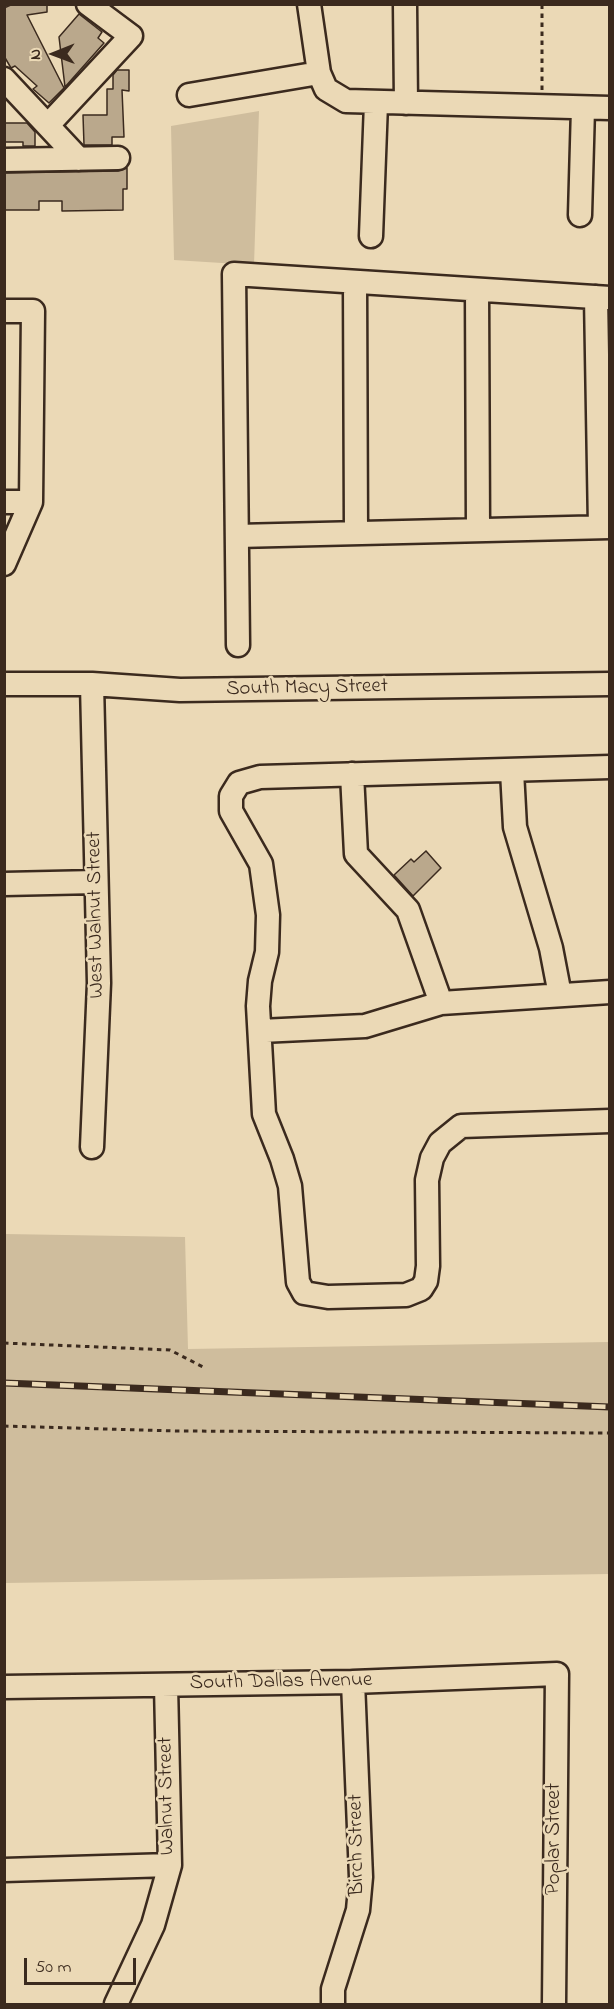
<!DOCTYPE html>
<html>
<head>
<meta charset="utf-8">
<style>
  body { margin:0 }
  #map { position:relative; width:614px; height:2009px; overflow:hidden; background:#ebd9b6; font-family:"Indie Flower",sans-serif }
  canvas { display:block }
  .frame { position:absolute; inset:0; border:6px solid #3b2a1e; pointer-events:none }
  .north { position:absolute; left:24px; top:24px; width:60px; height:60px; -webkit-text-stroke:4px #ebd9b6; paint-order:stroke; rotate:269deg; font-size:16px; font-weight:700; line-height:24px; text-align:center; color:#3b2a1e }
  .north::after { content:''; display:block; margin:auto; width:21px; height:27px; background:#3b2a1e; clip-path:polygon(50% 0,100% 100%,50% 72%,0 100%) }
  .scale { position:absolute; left:24px; top:1958px; width:112px; height:27px; box-sizing:border-box; border:3px solid #3b2a1e; border-top:0; padding-left:8px; font-size:18px; line-height:21px; white-space:nowrap; color:#3b2a1e; -webkit-text-stroke:4px #ebd9b6; paint-order:stroke }
</style>
</head>
<body>
<div id="map">
<canvas width="614" height="2009"></canvas>
<div class="frame"></div>
<div class="north">N</div>
<div class="scale">50 m</div>
</div>
<script>
const ctx = document.querySelector('canvas').getContext('2d');
ctx.lineJoin = 'round';
function fillPath(path, color) { ctx.fillStyle = color; ctx.fill(path, 'evenodd'); }
const toPath = rows => new Path2D(rows.map(r => 'M' + r).join(''));
function strokePath(path, color, width, dash) { ctx.strokeStyle = color; ctx.lineWidth = width; ctx.lineCap = dash ? 'butt' : 'round'; ctx.setLineDash(dash || []); ctx.stroke(path); }
function write(font, color, halo, rows, align = 'center') {
  ctx.font = font + ' "Indie Flower",sans-serif'; ctx.lineWidth = 5; ctx.setLineDash([]); ctx.textBaseline = 'middle'; ctx.strokeStyle = halo; ctx.fillStyle = color; for (const [text, x, y, turn = 0] of rows) {
    ctx.save(); ctx.translate(x, y); ctx.rotate((+turn || 0) * Math.PI / 180); ctx.textAlign = isNaN(turn) ? turn : align; if (halo) ctx.strokeText(text, 0, 0); ctx.fillText(text, 0, 0); ctx.restore();
  }
}
fillPath(toPath([
  [259,111,254,265,174,260,171,126],
  [5,1234,185,1237,188,1349,609,1342,609,1574,5,1583]
]), '#cfbd9d');
const building = toPath([
  [13,4,47,4,47,12,27,15,64,88,49,103,33,89,37,86,15,66,11,68,4,56,4,8,13,4],
  [79,14,102,32,98,38,104,43,65,87,59,37,79,14],
  [117,70,129,70,129,91,122,90,124,137,112,137,112,145,84,145,83,115,107,115,107,89,113,89,113,75,117,70],
  [4,123,27,123,35,132,35,146,23,146,23,142,4,142,4,123],
  [127,168,127,189,123,189,123,210,62,211,62,201,39,201,39,210,4,210,4,173,118,171,127,168],
  [426,851,441,868,413,896,394,875,411,859,414,862,426,851]
]);
fillPath(building, '#baa88c');
strokePath(building, '#3b2a1e', 1.5);
const minor = toPath([
  [309,4,319,73,326,89,346,101,610,108],
  [405,4,406,103],
  [4,79,79,159],
  [189,95,319,73],
  [49,124,131,36,88,4],
  [4,160,118,158],
  [580,215,583,108],
  [371,236,376,103],
  [355,282,356,533],
  [477,290,478,530],
  [596,297,600,527],
  [4,311,33,311,31,502,4,564],
  [4,502,31,502],
  [237,536,610,527],
  [238,645,234,274,610,298],
  [4,684,92,684,180,690,610,684],
  [610,767,260,777,239,783,231,796,231,811,261,864,268,915,267,952,260,981,258,1006,264,1114,282,1159,290,1186,298,1282,304,1293,328,1297,406,1295,421,1289,426,1281,428,1266,427,1180,432,1158,440,1143,461,1126,610,1121],
  [512,771,515,827,551,948,560,995],
  [352,774,356,854,408,910,441,1003],
  [4,884,96,882],
  [261,1031,365,1026,441,1003,610,992],
  [92,1147,99,983,92,684],
  [4,1687,353,1682,557,1674,554,2004],
  [4,1870,170,1865],
  [116,2004,153,1925,170,1865,166,1685],
  [333,2004,333,1989,358,1910,361,1877,353,1682]
]);
strokePath(minor, '#3b2a1e', 27);
strokePath(toPath([
  [542,90,542,4],
  [4,1343,170,1350,205,1368],
  [4,1426,175,1431,610,1433]
]), '#3b2a1e', 3, [4.5, 4.5]);
strokePath(minor, '#ebd9b6', 22);
const rail = toPath([
  [4,1383,610,1407]
]);
strokePath(rail, '#3b2a1e', 7);
strokePath(rail, '#ebd9b6', 4.5, [14]);
write('21px', '#3b2a1e', '#ebd9b6', [
  ["South Macy Street",307,689,-1],
  ["West Walnut Street",97,915,-91],
  ["South Dallas Avenue",281,1683,-1],
  ["Walnut Street",168,1796,-91],
  ["Poplar Street",556,1839,-90],
  ["Birch Street",358,1845,-91]
]);
</script>
</body>
</html>
